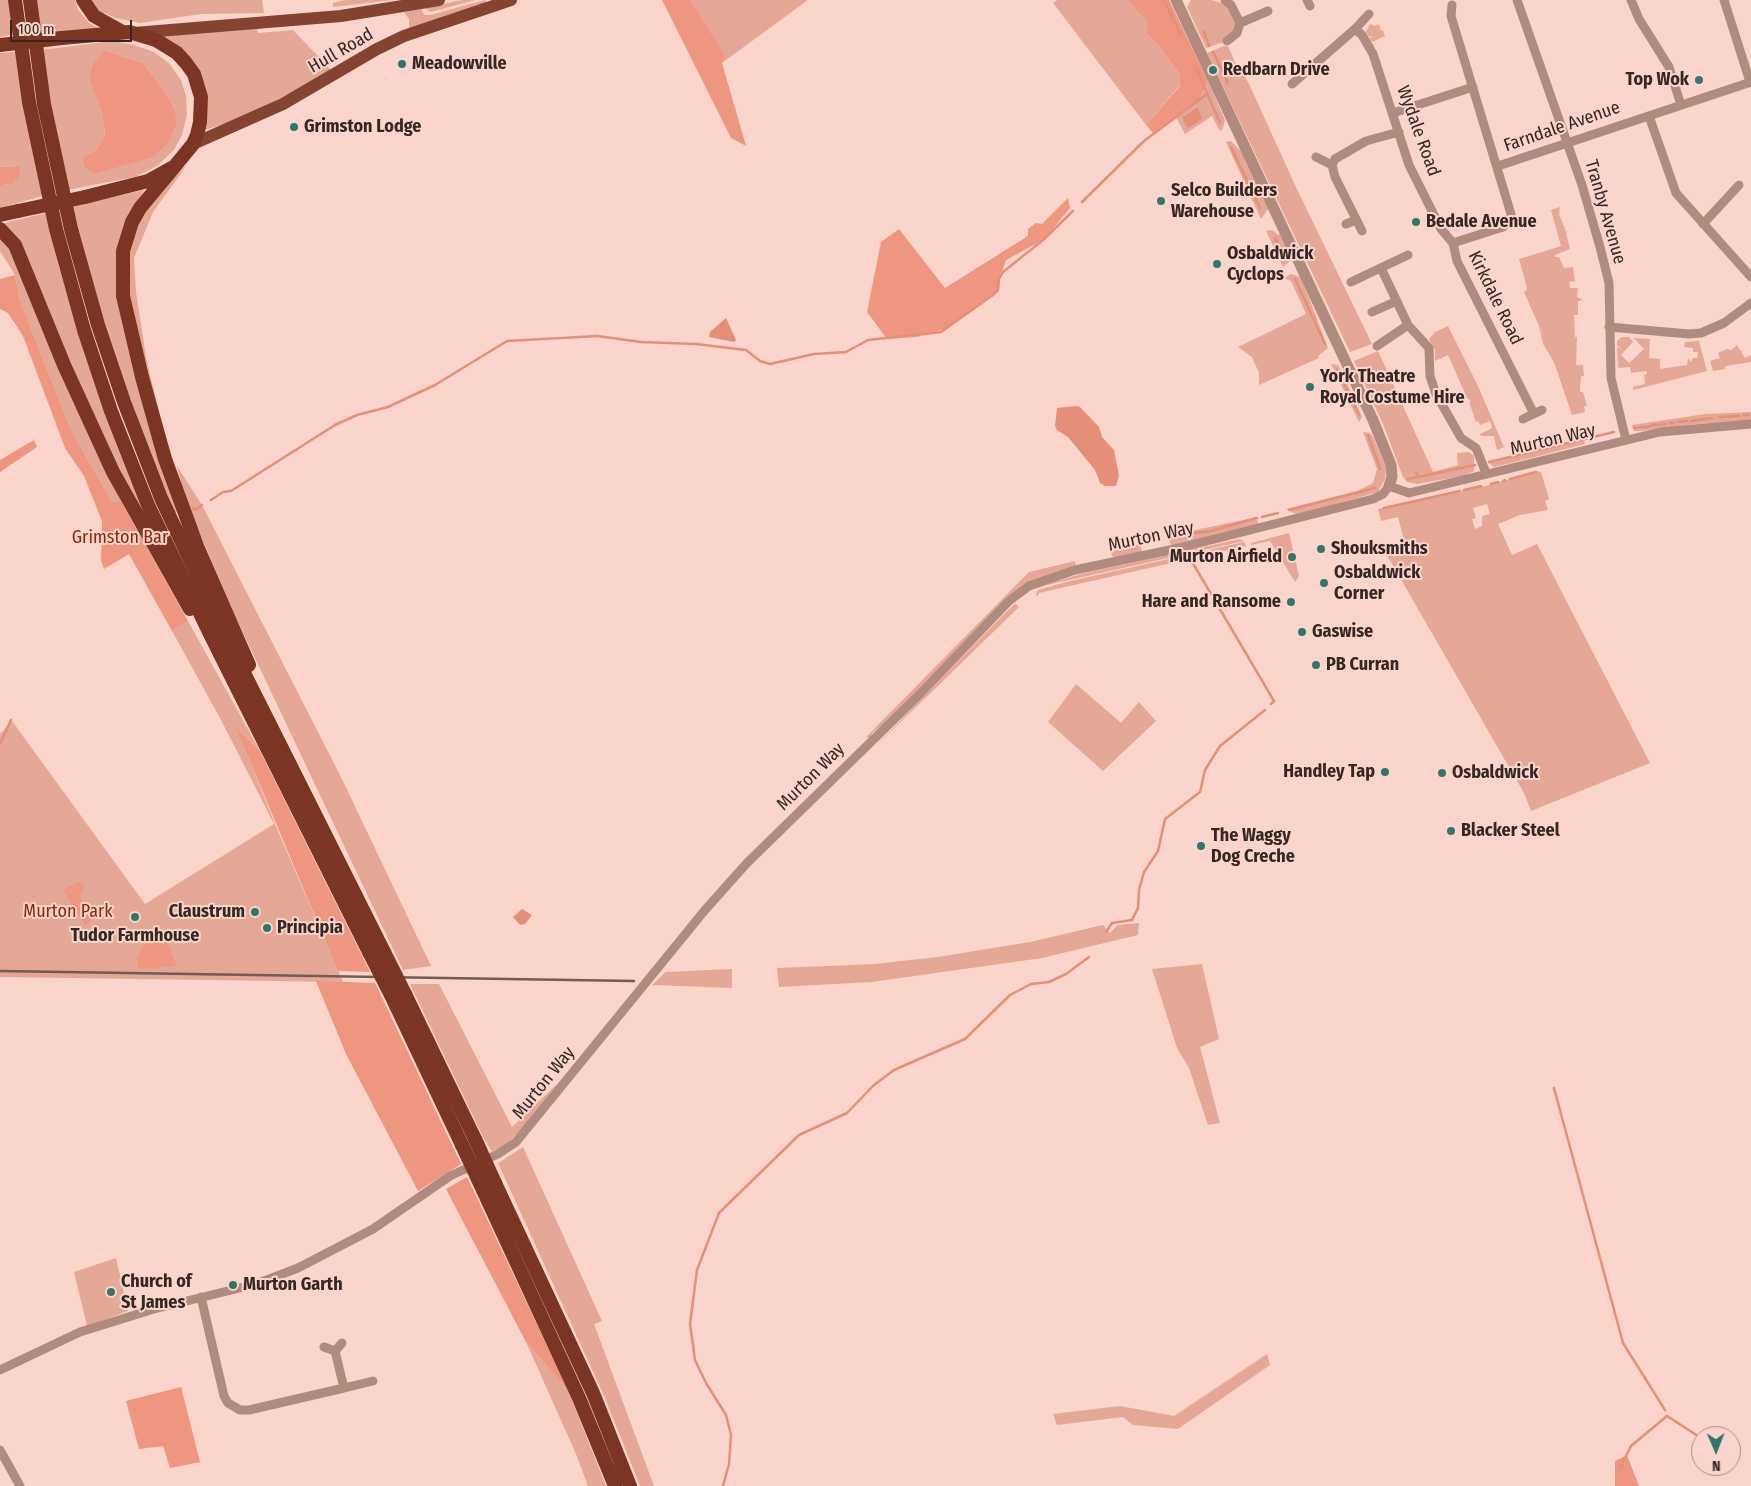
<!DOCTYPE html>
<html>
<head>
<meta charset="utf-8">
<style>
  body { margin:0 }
  #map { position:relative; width:1751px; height:1486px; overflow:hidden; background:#fbd5cb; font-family:"Fira Sans Condensed",sans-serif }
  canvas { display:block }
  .north { position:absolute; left:1691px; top:1426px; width:50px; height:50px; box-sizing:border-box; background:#fbd5cb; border:1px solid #ac8f88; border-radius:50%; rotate:179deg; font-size:14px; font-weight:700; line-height:20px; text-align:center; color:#352724 }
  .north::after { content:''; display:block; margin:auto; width:18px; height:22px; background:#2f766c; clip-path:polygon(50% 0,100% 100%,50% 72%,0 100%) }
  .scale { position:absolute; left:10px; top:20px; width:122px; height:22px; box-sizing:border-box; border:2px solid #352724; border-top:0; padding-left:6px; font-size:15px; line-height:18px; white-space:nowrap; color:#352724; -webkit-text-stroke:4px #fbd5cb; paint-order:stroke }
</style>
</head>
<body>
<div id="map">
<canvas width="1751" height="1486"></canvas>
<div class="north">N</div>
<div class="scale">100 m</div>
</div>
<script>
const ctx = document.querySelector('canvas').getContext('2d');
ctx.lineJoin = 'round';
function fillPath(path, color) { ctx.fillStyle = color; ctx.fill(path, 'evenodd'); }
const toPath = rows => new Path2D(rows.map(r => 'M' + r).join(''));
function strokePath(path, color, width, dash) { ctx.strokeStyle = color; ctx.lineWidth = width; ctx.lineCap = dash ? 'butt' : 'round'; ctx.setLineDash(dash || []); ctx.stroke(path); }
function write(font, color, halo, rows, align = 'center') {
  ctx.font = font + ' "Fira Sans Condensed",sans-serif'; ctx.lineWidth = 4; ctx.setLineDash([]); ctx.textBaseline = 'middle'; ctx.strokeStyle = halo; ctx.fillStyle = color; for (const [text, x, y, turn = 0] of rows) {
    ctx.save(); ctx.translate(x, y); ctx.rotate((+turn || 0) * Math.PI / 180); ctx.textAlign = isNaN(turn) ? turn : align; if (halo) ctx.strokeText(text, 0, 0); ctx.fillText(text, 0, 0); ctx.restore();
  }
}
fillPath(toPath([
  [0,0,10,0,13,35,0,37],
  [35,0,75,0,78,10,89,23,99,28,60,35,39,32],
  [90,0,262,0,264,13,201,14,140,23,115,18,105,13,102,14],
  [345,0,393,0,333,7,333,3],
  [462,0,475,0,431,12,425,8],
  [485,0,487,3,409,29,409,19,404,12,421,9,424,15,430,15],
  [690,0,808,0,722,63],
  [1057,0,1128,0,1149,23,1146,33,1160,47,1179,73,1180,85,1146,125,1053,3],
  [1191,0,1211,0,1226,4,1237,26,1224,42,1206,48,1187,7],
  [1370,24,1375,26,1379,24,1381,30,1376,32,1383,30,1385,36,1372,42,1369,38,1375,36,1369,37,1366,32],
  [257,28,258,33,293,30,332,71,272,103,239,119,202,131,203,91,164,40,164,36],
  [112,41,134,45,154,52,169,63,181,80,186,96,187,115,182,135,174,150,157,166,135,177,67,190,41,50],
  [144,64,166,93,175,110,83,158,97,149,105,135,102,113,89,79],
  [1224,46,1228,46,1239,71,1242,71,1250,86,1295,185,1372,344,1350,352,1207,53],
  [15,52,42,196,0,208,0,188,20,166,0,167,0,53],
  [1208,81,1225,120,1223,128,1220,131,1212,116,1185,134,1176,117,1200,98],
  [1231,141,1242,152,1268,209,1261,219,1226,142],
  [187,165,153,212,134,258,136,292,146,357,162,426,129,303,127,257,132,235,154,196],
  [144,190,134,209,123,236,116,262,117,285,178,509,175,515,106,337,71,207],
  [1560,207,1559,214,1566,232,1569,231,1566,233,1570,249,1555,255,1555,257,1559,257,1564,268,1573,267,1575,281,1569,282,1570,288,1578,288,1577,297,1583,300,1578,301,1578,315,1574,315,1575,337,1577,337,1576,365,1583,365,1584,376,1581,376,1580,389,1580,392,1583,392,1587,406,1584,406,1585,412,1572,415,1554,362,1543,344,1539,326,1524,292,1527,290,1526,284,1519,259,1561,246,1551,210],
  [46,213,59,267,84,351,156,536,153,538,93,421,23,248,4,223],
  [1272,230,1278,235,1280,234,1289,253,1289,262,1283,267,1266,231],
  [0,239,6,242,121,501,112,502,71,430,20,301,15,275,0,251],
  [1291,274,1300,277,1306,290,1328,348,1318,356,1319,358,1259,385,1259,373,1252,357,1238,347,1306,314,1291,281,1284,278],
  [1448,326,1478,386,1504,447,1497,450,1494,436,1481,436,1480,434,1492,428,1490,421,1480,425,1478,421,1476,422,1469,402,1471,401,1467,398,1448,355,1435,361,1435,350,1429,339,1435,332],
  [1622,337,1629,337,1633,342,1621,355,1629,363,1644,349,1634,338,1650,339,1649,358,1660,359,1660,369,1687,365,1688,358,1691,362,1693,358,1697,358,1698,352,1693,352,1693,348,1684,347,1685,342,1699,341,1707,371,1633,390,1633,387,1645,384,1644,375,1647,374,1647,371,1631,373,1630,367,1618,368,1617,347,1622,350,1617,345,1617,341],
  [1737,345,1745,358,1751,355,1751,362,1725,366,1725,369,1713,371,1710,361,1720,358,1718,353,1727,349,1731,350],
  [1378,351,1433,472,1458,465,1457,453,1469,452,1474,456,1474,471,1463,476,1417,484,1407,482,1403,477,1383,424,1354,361],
  [1331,364,1338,365,1341,370,1362,417,1359,422],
  [1751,412,1751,421,1695,424,1640,431,1634,431,1632,425,1705,414],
  [1363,432,1370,433,1373,437,1386,468,1385,479,1378,492,1298,515,1286,509,1357,491,1373,483,1377,469],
  [1584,440,1585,444,1535,457,1494,467,1489,463],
  [177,466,202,505,342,779,431,966,403,970,236,618,185,499],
  [1536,471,1541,472,1549,499,1545,501,1548,510,1520,515,1498,524,1512,555,1537,544,1650,763,1531,811,1524,793,1384,550,1405,544,1398,517,1381,521,1378,509,1460,490,1461,492,1464,489,1486,486],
  [1487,504,1490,514,1482,516,1482,526,1475,529,1472,519,1476,518,1473,508],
  [1257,517,1258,526,1172,546,1167,536],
  [1289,533,1299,576,1295,582,1270,541,1251,545,1251,543],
  [1240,539,1244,541,1038,587,1081,574],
  [1244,542,1246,546,1039,593,1037,597,1036,594,1038,590,1066,582],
  [1140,544,1142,552,1116,558,1112,556,1111,551],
  [1075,561,1076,566,1045,576,955,653,886,722,872,733,870,738,866,737,1024,577,1029,572],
  [1015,604,1019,607,874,748,1007,611],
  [188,621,260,751,237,729,275,824,343,982,0,977,0,734,12,721,145,904,274,824,220,718,172,631],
  [1076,684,1121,723,1139,702,1156,721,1103,771,1048,722],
  [1139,923,1138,935,1042,958,872,982,779,987,777,968,875,964,938,957,1030,942,1103,925,1110,933,1118,925],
  [1202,964,1219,1039,1200,1047,1220,1123,1208,1125,1189,1068,1177,1048,1152,969],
  [732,969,732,988,652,985,666,972],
  [410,984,439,984,512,1127,557,1084,524,1128,506,1144,492,1152,482,1135],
  [523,1147,602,1321,594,1324,654,1486,640,1486,605,1398,498,1163],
  [116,1258,128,1311,87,1326,74,1272],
  [526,1342,568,1390,606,1486,588,1486,576,1454],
  [1267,1354,1270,1365,1178,1429,1133,1425,1123,1417,1057,1425,1053,1414,1120,1406,1174,1416]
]), '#e5a796');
fillPath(toPath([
  [662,0,690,0,725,56,722,63,746,146,731,138],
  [1128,0,1169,0,1208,81,1200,98,1154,134,1146,125,1180,86,1179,73,1160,47,1146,33,1148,23],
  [104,51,144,64,166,93,175,110,176,125,167,144,152,157,94,174,85,167,83,158,97,149,105,135,102,113,89,79,93,64],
  [20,166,19,177,12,184,4,184,0,188,0,167],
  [1068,198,1070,208,1043,240,1006,260,999,279,998,290,948,328,917,337,887,339,867,312,881,242,899,229,945,288,1028,236,1028,229,1036,223,1042,224],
  [15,275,20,301,71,430,112,502,121,501,188,621,172,631,129,554,104,569,101,561,102,521,84,476,65,448,23,336,8,313,0,309,0,279],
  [34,440,37,447,0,472,0,460],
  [236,728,260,751,370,972,338,971],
  [80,881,85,886,80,896,92,919,86,926,63,890],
  [153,936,167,941,177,966,138,969,137,959,142,948],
  [316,981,375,983,395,1025,461,1164,418,1191,346,1054],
  [467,1177,568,1390,526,1342,446,1189],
  [181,1387,200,1462,170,1468,163,1446,139,1449,126,1401],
  [1627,1455,1639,1486,1615,1486,1615,1461]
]), '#ee967f');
fillPath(toPath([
  [1198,107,1202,119,1188,128,1183,120,1183,117],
  [726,318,736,340,734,342,709,337,710,332],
  [1076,406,1080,407,1099,427,1102,437,1114,450,1119,476,1116,486,1105,486,1100,483,1095,470,1068,437,1057,430,1055,426,1057,408],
  [522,909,532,915,525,924,520,925,513,917]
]), '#e68f78');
strokePath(toPath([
  [1164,0,1181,35],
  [1204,32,1209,46],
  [1213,52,1228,83],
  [1197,70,1220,123],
  [1231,147,1260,208],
  [1082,202,1144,141,1207,94],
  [1275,238,1286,259],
  [1295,279,1325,344],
  [1337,369,1359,415],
  [1744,415,1748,415],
  [1720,417,1739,416],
  [1691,421,1712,418],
  [1678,422,1687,421],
  [1670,423,1674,423],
  [1653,425,1665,424],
  [1634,428,1651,426],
  [1368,435,1380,469],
  [1489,462,1614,432],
  [1416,472,1418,477],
  [1408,479,1475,465],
  [1510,479,1536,472],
  [1503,481,1505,480],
  [1491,484,1498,482],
  [1464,490,1481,486],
  [211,500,223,492,231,491,335,425,357,415,388,407,435,385,507,341,597,336,641,342,696,344,746,350,760,361,770,364,814,354,846,352,868,340,941,332,993,295,998,290,999,279,1003,272,1043,240,1073,211],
  [193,508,195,510,202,505],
  [1384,508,1460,491],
  [1289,510,1375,488],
  [1262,517,1278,513],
  [1187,539,1187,534,1211,531,1257,518],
  [1191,560,1274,701,1271,704],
  [0,744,11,720],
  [1106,932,1112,923,1132,920,1138,908,1139,890,1144,872,1158,851,1165,819,1200,792,1205,770,1220,746,1265,710],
  [1554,1088,1623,1343,1665,1410],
  [1620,1468,1631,1446,1667,1416,1701,1438],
  [723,1486,729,1464,731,1435,726,1415,706,1383,695,1360,690,1324,697,1270,719,1213,799,1135,847,1113,874,1085,894,1070,965,1039,1010,995,1031,984,1049,982,1066,974,1089,957]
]), '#e68f78', 2.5);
strokePath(toPath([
  [1225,0,1231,5,1240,23,1237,33,1227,41],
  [1307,0,1310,6],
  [1517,0,1582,185,1600,247,1609,283,1611,378,1626,440],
  [1631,0,1639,19,1669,67,1681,105],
  [1724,0,1750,82],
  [1452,5,1451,16,1511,214,1510,220,1503,227,1453,243],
  [1240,23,1268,11],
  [1355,29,1369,14],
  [1292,84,1355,29,1362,35,1373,54,1409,165,1441,229,1453,243],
  [1393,113,1473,87],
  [1649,116,1676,193,1751,277],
  [1316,157,1332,165],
  [1498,166,1751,82],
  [1346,224,1356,220],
  [1703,224,1739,185],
  [1362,231,1335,177,1332,165,1335,159,1366,141,1399,132],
  [1453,243,1457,261,1534,414],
  [1381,268,1408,325,1429,348,1430,376,1436,394,1461,438,1476,448,1486,473],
  [1351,282,1408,255],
  [1372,312,1397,301],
  [1609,327,1689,334,1701,333,1724,323,1751,303],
  [1377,346,1408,325],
  [1523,419,1542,410],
  [201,1297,224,1396,228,1403,240,1410,249,1410,344,1388,335,1351,342,1343],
  [324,1347,335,1351],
  [0,1370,80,1332,154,1309,256,1284,298,1268,373,1229,450,1176,498,1154,516,1142,705,910,747,863,921,693,1009,601,1029,586,1075,570,1179,548,1373,499,1383,494,1389,486,1409,493,1660,432,1751,424],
  [344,1388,373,1381],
  [0,1450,20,1486]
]), '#b28b80', 9);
strokePath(toPath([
  [1176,0,1373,420,1391,465,1392,477,1389,486]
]), '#b28b80', 11);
strokePath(toPath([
  [134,33,341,16,439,0],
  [193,144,283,104,377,49,404,36,511,0]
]), '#854332', 12);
strokePath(toPath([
  [15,0,29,102,56,229,84,330,111,411,148,505,209,632,369,952],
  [30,0,44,104,71,229,98,325,124,402,161,498,230,645,384,952],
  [83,0,94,16,121,31],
  [62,38,129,32,156,40,177,53,186,63,194,74,201,97,200,122,197,135,193,144,175,166,148,181,85,197],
  [175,166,140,208,132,222,123,251,123,296,142,377,165,459,197,546,249,665],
  [0,215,18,211],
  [0,229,15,245,64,365,113,472,190,609],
  [391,995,462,1145],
  [406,996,475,1139],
  [495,1183,593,1393,630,1486],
  [483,1190,579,1398,615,1486]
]), '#7c3523', 14);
strokePath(toPath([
  [0,971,634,981]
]), '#715c57', 2.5);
strokePath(toPath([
  [0,45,62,38],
  [18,211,85,197],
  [369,952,391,995],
  [384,952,406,996],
  [475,1139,495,1183],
  [462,1145,483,1190]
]), '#7c3523', 14);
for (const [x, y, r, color] of [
  [402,64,5,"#2f766c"],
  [1213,70,5,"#2f766c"],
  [1699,80,5,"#2f766c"],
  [294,127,5,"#2f766c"],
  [1161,201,5,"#2f766c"],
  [1416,222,5,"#2f766c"],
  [1217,264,5,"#2f766c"],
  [1310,387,5,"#2f766c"],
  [1321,549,5,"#2f766c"],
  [1292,557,5,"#2f766c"],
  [1324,583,5,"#2f766c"],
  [1291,602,5,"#2f766c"],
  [1302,632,5,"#2f766c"],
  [1316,665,5,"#2f766c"],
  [1385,772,5,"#2f766c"],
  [1442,773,5,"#2f766c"],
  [1451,831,5,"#2f766c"],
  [1201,846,5,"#2f766c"],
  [255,912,5,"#2f766c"],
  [135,917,5,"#2f766c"],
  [267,928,5,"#2f766c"],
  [233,1285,5,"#2f766c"],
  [111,1292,5,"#2f766c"]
]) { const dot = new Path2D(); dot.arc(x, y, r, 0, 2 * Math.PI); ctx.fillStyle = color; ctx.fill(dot); strokePath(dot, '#fbd5cb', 2); }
write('18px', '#352724', '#fbd5cb', [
  ["Hull Road",341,51,-30],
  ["Farndale Avenue",1562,127,-19],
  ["Wydale Road",1418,131,70],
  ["Tranby Avenue",1605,212,74],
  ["Kirkdale Road",1495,298,64],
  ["Murton Way",1553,440,-13],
  ["Murton Way",1151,537,-12],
  ["Murton Way",811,777,-45],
  ["Murton Way",544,1083,-51]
]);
write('bold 18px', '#352724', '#fbd5cb', [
  ["Meadowville",412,64],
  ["Redbarn Drive",1223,70],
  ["Top Wok",1689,80,"right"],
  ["Grimston Lodge",304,127],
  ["Selco Builders",1171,191],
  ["Warehouse",1171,212],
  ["Bedale Avenue",1426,222],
  ["Osbaldwick",1227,254],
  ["Cyclops",1227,275],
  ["York Theatre",1320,377],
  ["Royal Costume Hire",1320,398],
  ["Shouksmiths",1331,549],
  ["Murton Airfield",1282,557,"right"],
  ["Osbaldwick",1334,573],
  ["Corner",1334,594],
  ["Hare and Ransome",1281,602,"right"],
  ["Gaswise",1312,632],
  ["PB Curran",1326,665],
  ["Handley Tap",1375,772,"right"],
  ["Osbaldwick",1452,773],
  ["Blacker Steel",1461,831],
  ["The Waggy",1211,836],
  ["Dog Creche",1211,857],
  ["Claustrum",245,912,"right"],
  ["Principia",277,928],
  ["Tudor Farmhouse",135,936,"center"],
  ["Church of",121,1282],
  ["St James",121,1303],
  ["Murton Garth",243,1285]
], 'left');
write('18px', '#8d2709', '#fbd5cb', [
  ["Grimston Bar",120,538],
  ["Murton Park",68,912]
]);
</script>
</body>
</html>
